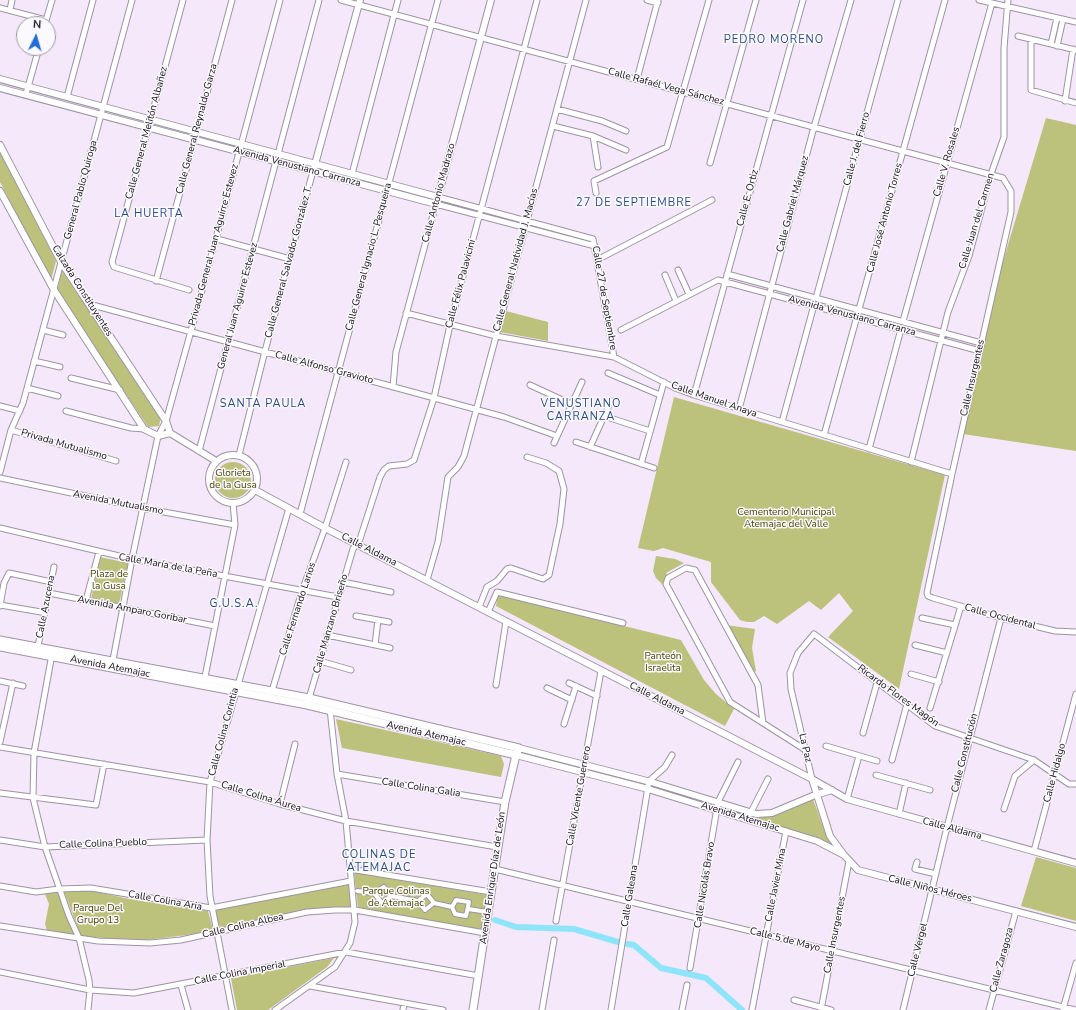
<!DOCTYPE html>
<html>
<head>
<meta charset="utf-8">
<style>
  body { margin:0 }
  #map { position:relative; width:1076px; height:1010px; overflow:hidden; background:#f4e8fa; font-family:"Nunito Sans",sans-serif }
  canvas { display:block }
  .north { position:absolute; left:16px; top:16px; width:40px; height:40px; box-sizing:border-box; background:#fbf9fd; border:1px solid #9e9ba0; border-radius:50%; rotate:5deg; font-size:11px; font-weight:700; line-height:16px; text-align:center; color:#130e15 }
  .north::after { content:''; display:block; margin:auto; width:14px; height:18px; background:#236cd8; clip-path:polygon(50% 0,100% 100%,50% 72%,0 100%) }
</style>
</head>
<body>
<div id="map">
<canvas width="1076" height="1010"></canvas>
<div class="north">N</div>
</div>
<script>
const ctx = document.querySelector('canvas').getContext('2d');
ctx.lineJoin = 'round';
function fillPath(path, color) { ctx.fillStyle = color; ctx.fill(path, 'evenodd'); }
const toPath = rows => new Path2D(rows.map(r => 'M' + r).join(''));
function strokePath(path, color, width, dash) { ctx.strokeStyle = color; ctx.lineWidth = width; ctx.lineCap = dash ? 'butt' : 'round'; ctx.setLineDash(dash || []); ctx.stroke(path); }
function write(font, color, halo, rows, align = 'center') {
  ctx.font = font + ' "Nunito Sans",sans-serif'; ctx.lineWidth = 3; ctx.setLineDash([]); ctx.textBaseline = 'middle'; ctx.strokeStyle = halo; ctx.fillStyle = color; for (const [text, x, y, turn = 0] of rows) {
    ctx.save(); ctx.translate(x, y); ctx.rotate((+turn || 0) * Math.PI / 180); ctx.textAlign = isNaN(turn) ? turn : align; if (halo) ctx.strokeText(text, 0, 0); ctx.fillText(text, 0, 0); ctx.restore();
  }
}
fillPath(toPath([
  [1046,118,1076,125,1076,451,963,434,1001,268],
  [0,152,56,261,51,280,0,182],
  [62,271,161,417,159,426,148,427,57,291],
  [506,311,548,322,548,341,500,332],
  [674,397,945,475,899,689,828,637,853,611,839,593,821,610,809,601,777,624,764,616,754,622,747,622,740,620,711,582,711,562,663,548,654,551,638,548],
  '215 480a18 18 0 1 1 36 0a18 18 0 1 1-36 0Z',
  [656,556,675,559,684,563,666,573,668,576,665,580,664,586,656,578,653,571],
  [100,557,128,563,119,604,91,599],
  [498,595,681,640,704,680,716,694,734,709,725,726,496,606],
  [726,625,755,629,752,648,756,671,753,673],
  [336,719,501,756,504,764,501,777,342,748],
  [522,752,580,766,583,769,521,754],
  [591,769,648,783,649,787,588,771],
  [654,787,714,804,715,807,652,788],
  [813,799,825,832,835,848,720,809,723,807,766,817],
  [1036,857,1076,868,1076,921,1021,906],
  [354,872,488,895,482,930,358,909],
  [349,884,351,907,332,908,221,930,214,910],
  [57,891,74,935,47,931,45,924,49,904,45,894],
  [64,891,93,891,129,899,208,911,213,930,187,935,137,941,81,936],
  [334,958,327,967,268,1010,237,1010,231,978]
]), '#bcc17b');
strokePath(toPath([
  [495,920,516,927,574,929,618,942],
  [627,944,634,945,661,968,706,978,742,1010]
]), '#8ee5f9', 6);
const pedestrian = toPath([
  [384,887,391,896,382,903,374,893,384,887],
  [357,891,374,893],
  [427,894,434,903,425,910,418,901,427,894],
  [391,896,418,901],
  [456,900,469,902,466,916,455,914,452,907,456,900],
  [434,903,452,907],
  [468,909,488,912]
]);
const minor = toPath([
  [183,0,112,262,114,267,189,290],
  [341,0,1003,178,1011,191,1011,212,952,474,927,593,928,596,933,598,1001,618,1055,631,1076,632],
  [647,0,658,3],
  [979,0,1076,22],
  [0,8,46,20],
  [10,10,12,0],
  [45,24,52,0],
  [1018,36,1076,50],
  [1031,39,1031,90,1076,103],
  [1051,44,1057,18],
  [1057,46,1063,19],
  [637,79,658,0],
  [26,94,39,48],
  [67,97,93,0],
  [1065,101,1073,49],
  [557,109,602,121,626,131],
  [553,126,593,136,626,150],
  [593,136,598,167],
  [278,154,319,0],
  [710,163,756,0],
  [352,174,398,0],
  [596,193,594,181,667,147,709,0],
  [438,197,593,239,614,357],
  [217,239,290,259],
  [597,260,712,200],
  [678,270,689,294],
  [727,274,981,343],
  [665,275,676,301],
  [156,281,232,0],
  [816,298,898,0],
  [89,304,504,417,557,436],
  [406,313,496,336,614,357,675,388,694,395,952,474],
  [903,321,992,3],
  [43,330,63,335],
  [621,330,718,280,980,351],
  [34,361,60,367],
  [608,373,660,395],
  [71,378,120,390],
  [530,385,571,404],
  [393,387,396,352,436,204,595,246],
  [27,388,58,396],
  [694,395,803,0],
  [0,406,20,411],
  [739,409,814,127,851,0],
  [66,411,131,428,144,429],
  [604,416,650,431],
  [782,422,814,305],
  [11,430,116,461],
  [824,435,945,0],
  [576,442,654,468],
  [554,443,582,382],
  [590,447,611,401],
  [869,449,901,329],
  [199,451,276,161],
  [239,455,265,351,313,171],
  [911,462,948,312,969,256,991,174,1004,137,1004,48,1008,0],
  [641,464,664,382],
  [0,472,11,430,23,403,132,0],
  [0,478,142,508,235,525],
  [300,514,438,0],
  [0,528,132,559,338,597],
  [427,580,438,542,448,477,458,467,464,456,586,0],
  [343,582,391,592],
  [49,593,215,626],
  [86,600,99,552],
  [0,605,41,612],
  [0,606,4,583,9,573,47,581],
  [479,607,487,587,497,581,507,569,511,568,543,579,549,575,560,524,564,489,559,471,546,463,527,457],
  [488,612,497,592,623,623],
  [356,616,389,622],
  [922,618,955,625],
  [327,635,390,648],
  [375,645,378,620],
  [915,645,947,653],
  [38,646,54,567],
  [52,654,34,753,33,798,45,847,69,916,79,938,89,980,90,990,88,1010],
  [113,660,132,559,158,436,166,421,191,331,280,0],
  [320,661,351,670],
  [911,674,939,682],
  [205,677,235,525,233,503],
  [0,681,23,686],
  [569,683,597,696],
  [496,685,506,622],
  [547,688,572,700],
  [272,691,302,591,325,528,346,462],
  [307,705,353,549,360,539,380,477,384,470,389,466,407,464,414,460,434,398,450,325,537,0],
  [930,708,961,606],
  [763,723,758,685,695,570,686,568,668,578,666,584,730,702,807,751],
  [564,724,576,686],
  [863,733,877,683],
  [0,742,13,683],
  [826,746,877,761],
  [0,747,210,782,280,804,346,821,497,847],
  [892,760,907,704],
  [337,774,505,802],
  [876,775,930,790],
  [812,779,791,689,790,673,798,653,814,634,935,726,1034,760,1069,784,1076,784],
  [0,793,96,805,104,764],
  [847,799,859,756],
  [280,804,295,744],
  [1004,809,1015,776,1034,760],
  [750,814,768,779],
  [899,814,906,783],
  [0,840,45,847,207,840],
  [1034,851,1076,694],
  [917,862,915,869,936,874],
  [350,869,491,892],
  [495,869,1076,1010],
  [0,886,36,892,59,889,91,888,211,908,351,881],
  [556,921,601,671],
  [0,926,98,941,150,943,181,940,307,912,335,910,355,910,485,933],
  [690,968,718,802,738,762],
  [0,972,90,990,134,993,346,952,479,976],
  [181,985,188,1010],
  [310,986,443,1010],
  [794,1000,831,1010],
  [1063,1009,1076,963],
  [232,1010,210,896,207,840,210,782,289,508],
  [275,1010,335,967,350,943,355,922,346,821,337,774,330,709],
  [403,1010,404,1003],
  [542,1010,554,940],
  [611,1010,649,781,665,767,672,755],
  [682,1010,687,985],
  [752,1010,786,831],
  [821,1010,849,861],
  [903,1010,947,827,1001,618],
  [989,1010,1016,911]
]);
const tertiary = toPath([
  [0,79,438,197],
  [0,88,436,204,491,0],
  [0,145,61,262,166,421,170,433,216,461],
  [314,168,360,0],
  [0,191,54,290,144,429,158,436,170,433],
  '209 479a24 24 0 1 1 48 0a24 24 0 1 1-48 0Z',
  [255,490,325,528,812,779,847,799,1076,863],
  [519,748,651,782,756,814,772,813,815,795,832,790],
  [516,755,648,789,817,841,844,855],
  [812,779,830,836,844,855,858,870,1076,927]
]);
const secondary = toPath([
  [0,640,309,698,519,748,516,755,505,802,473,1010],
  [0,647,307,705,516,755]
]);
strokePath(pedestrian, '#9e93a4', 6);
strokePath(minor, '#9e93a4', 7);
strokePath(tertiary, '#9e93a4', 8);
strokePath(secondary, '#9e93a4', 9);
strokePath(pedestrian, '#fff', 4);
strokePath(minor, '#fff', 5);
strokePath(tertiary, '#fff', 6);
strokePath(secondary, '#fff', 7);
write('10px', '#130e15', '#fbf9fd', [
  ["Calle Rafaél Vega Sánchez",666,87,15],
  ["Calle General Reynaldo Garza",197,129,-75],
  ["Calle General Melitón Albañez",147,133,-75],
  ["Calle J. del Fierro",857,149,-75],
  ["Calle V. Rosales",947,162,-74],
  ["Avenida Venustiano Carranza",297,167,15],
  ["General Pablo Quiroga",81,190,-75],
  ["Calle Antonio Madrazo",439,193,-75],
  ["Calle E. Ortiz",748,198,-75],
  ["Calle Gabriel Márquez",793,204,-75],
  ["Calle José Antonio Torres",885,218,-75],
  ["Calle Juan del Carmen",977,221,-73],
  ["Privada General Juan Aguirre Estevez",214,245,-75],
  ["Calle General Ignacio L. Pesqueira",369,257,-75],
  ["Calle General Natividad J. Macías",516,260,-75],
  ["Calle General Salvador González T.",289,262,-75],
  ["Calle Félix Palavicini",461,284,-75],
  ["Calzada Constituyentes",82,291,58],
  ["Calle 27 de Septiembre",604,298,80],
  ["General Juan Aguirre Estevez",238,306,-75],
  ["Avenida Venustiano Carranza",852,316,15],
  ["Calle Alfonso Gravioto",324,368,15],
  ["Calle Insurgentes",973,378,-77],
  ["Calle Manuel Anaya",714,400,19],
  ["Privada Mutualismo",64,445,16],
  ["Avenida Mutualismo",118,503,11],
  ["Calle Aldama",369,550,27],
  ["Calle María de la Peña",168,566,10],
  ["Calle Azucena",46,607,-79],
  ["Calle Fernando Larios",298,609,-72],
  ["Avenida Amparo Goribar",132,610,11],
  ["Calle Occidental",1000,617,15],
  ["Calle Manzano Briseño",331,624,-74],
  ["Avenida Atemajac",110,667,11],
  ["Ricardo Flores Magón",898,696,36],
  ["Calle Aldama",657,699,27],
  ["Calle Colina Corintia",224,732,-75],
  ["Avenida Atemajac",426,734,13],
  ["La Paz",805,748,77],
  ["Calle Constitución",965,753,-76],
  ["Calle Hidalgo",1055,773,-75],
  ["Calle Colina Galia",421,788,9],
  ["Calle Vicente Guerrero",579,796,-80],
  ["Calle Colina Áurea",261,797,17],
  ["Avenida Atemajac",740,817,17],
  ["Calle Aldama",952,829,15],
  ["Calle Colina Pueblo",103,844,-2],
  ["Avenida Enrique Díaz de León",493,878,-82],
  ["Calle Nicolás Bravo",705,885,-81],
  ["Calle Javier Mina",776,885,-79],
  ["Calle Niños Héroes",930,889,14],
  ["Calle Galeana",630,896,-81],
  ["Calle Colina Aria",165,901,10],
  ["Calle Colina Albea",243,926,-13],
  ["Calle Insurgentes",835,935,-79],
  ["Calle 5 de Mayo",785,940,14],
  ["Calle Vergel",918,950,-76],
  ["Calle Zaragoza",1002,960,-75],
  ["Calle Colina Imperial",240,973,-11]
]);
write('10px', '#464803', '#fbf9fd', [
  ["Glorieta",233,474],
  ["de la Gusa",233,486],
  ["Cementerio Municipal",786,513],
  ["Atemajac del Valle",786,525],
  ["Plaza de",109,575],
  ["la Gusa",109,587],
  ["Panteón",663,657],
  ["Israelita",663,669],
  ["Parque Colinas",396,892],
  ["de Atemajac",396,904],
  ["Parque Del",98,909],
  ["Grupo 13",98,921]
]);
ctx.letterSpacing = '1px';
write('11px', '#284c82', '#fbf9fd', [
  ["PEDRO MORENO",774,40],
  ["27 DE SEPTIEMBRE",634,203],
  ["LA HUERTA",149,214],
  ["SANTA PAULA",263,404],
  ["VENUSTIANO",581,404],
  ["CARRANZA",581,417],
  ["G.U.S.A.",234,604],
  ["COLINAS DE",379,855],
  ["ATEMAJAC",379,868]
]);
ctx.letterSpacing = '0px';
</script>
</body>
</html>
